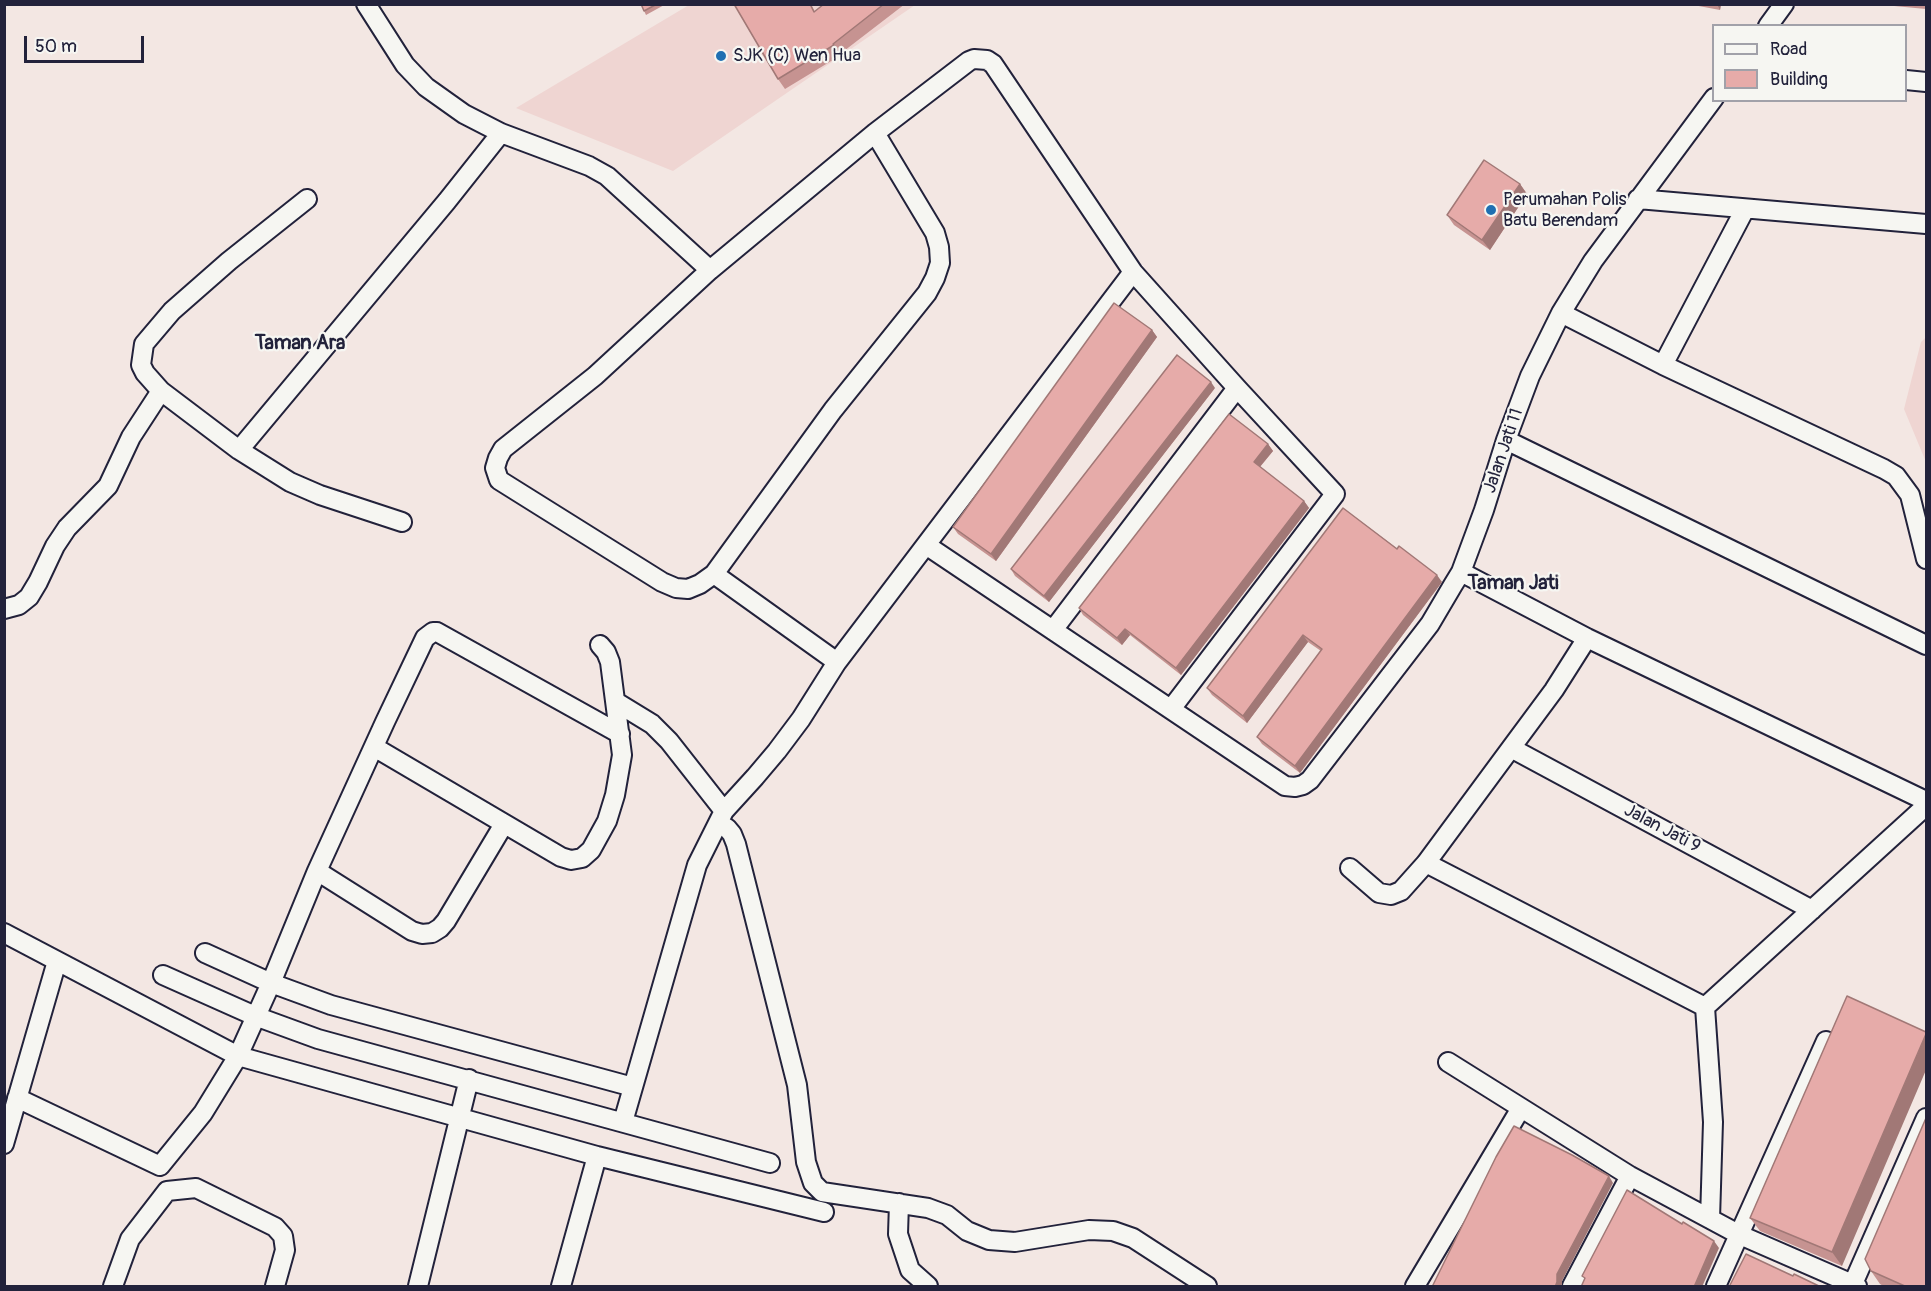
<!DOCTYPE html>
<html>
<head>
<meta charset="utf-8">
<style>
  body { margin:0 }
  #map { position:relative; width:1931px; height:1291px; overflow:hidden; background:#f3e7e3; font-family:Pangolin,sans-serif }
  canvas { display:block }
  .frame { position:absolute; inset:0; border:6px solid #22223b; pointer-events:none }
  .legend { position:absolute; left:1712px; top:24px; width:195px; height:78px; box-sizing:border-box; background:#f6f6f2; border:2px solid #a1a1a9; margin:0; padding:8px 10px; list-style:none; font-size:18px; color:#22223b }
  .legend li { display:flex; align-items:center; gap:12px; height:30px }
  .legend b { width:30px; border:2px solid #a1a1a9 }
  .scale { position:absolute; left:24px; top:36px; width:120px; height:27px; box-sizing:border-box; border:3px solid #22223b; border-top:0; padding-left:8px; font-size:18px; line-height:21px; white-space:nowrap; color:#22223b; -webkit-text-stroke:4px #f6f6f2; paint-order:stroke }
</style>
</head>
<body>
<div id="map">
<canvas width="1931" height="1291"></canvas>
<div class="frame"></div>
<ul class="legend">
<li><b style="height:8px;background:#f6f6f2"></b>Road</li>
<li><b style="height:16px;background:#e6aba9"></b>Building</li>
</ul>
<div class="scale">50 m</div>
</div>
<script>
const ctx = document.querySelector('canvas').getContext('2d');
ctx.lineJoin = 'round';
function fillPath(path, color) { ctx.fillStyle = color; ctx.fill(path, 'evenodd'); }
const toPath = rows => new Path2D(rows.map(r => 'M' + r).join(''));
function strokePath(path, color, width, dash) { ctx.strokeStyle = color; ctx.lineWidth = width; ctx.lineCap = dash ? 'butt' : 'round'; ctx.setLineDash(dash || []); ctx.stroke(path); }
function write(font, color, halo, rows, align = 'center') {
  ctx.font = font + ' Pangolin,sans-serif'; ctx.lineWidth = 4.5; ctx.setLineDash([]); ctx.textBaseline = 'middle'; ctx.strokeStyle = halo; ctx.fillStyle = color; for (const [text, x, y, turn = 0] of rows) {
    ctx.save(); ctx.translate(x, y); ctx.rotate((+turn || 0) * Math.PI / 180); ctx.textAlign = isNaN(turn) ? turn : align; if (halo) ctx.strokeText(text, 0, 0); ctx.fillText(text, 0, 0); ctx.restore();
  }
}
fillPath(toPath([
  [689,5,915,5,673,171,516,108],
  [1926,337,1926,462,1904,409,1921,342]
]), '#efd5d2');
const minor = toPath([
  [366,4,405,65,426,87,464,114,501,133,589,166,607,176,710,270],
  [1768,26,1784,4],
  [1906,80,1926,82],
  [875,133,935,233,939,247,940,263,935,278,927,293,833,410,714,574,700,584,688,589,676,588,662,582,499,480,495,468,498,458,503,449,595,376,710,270,875,133,969,61,974,59,987,60,993,64,1133,272,1237,388,1335,494,1171,709],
  [307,199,229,261,172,311,144,344,141,365,145,373,161,391,239,450,290,482,320,495,402,522],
  [1638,199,1926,224],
  [1561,313,1663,365,1884,469,1896,476,1910,495,1926,559],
  [1663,365,1745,209],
  [1506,440,1926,645],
  [239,450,447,201,501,133],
  [926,545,1285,786,1295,787,1303,785,1310,780,1430,624,1453,585,1461,572,1484,510,1506,440,1530,376,1561,313,1593,261,1714,98],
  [1461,572,1587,638,1926,801],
  [714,574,837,662],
  [4,609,19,605,29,597,38,582,55,546,67,528,108,486,131,437,161,391],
  [1053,630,1237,388],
  [616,702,652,724,669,741,724,811],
  [374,747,561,857,571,860,582,858,591,850,607,821,615,795,622,755,610,662,606,652,600,645],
  [1511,748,1812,910],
  [718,823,727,828,732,834,736,844,797,1085,806,1162,813,1183,822,1192,928,1208,947,1215,967,1231,989,1240,1015,1242,1089,1230,1113,1231,1133,1238,1207,1286],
  [1426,863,1705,1007,1926,806],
  [1350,868,1379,893,1391,895,1401,891,1426,863,1511,748,1554,690,1587,638],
  [317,871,412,931,422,934,432,933,440,928,446,921,504,824],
  [4,933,238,1056,597,1156,824,1212],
  [205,953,271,983,331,1005,633,1087],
  [163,975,255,1016,318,1039,770,1163],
  [1705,1007,1713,1122,1710,1219],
  [1448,1062,1630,1176,1740,1235,1857,1286],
  [17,1098,160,1166,203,1113,238,1056,271,983,317,871,385,722,425,638,433,632,437,632,620,734],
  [623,1122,697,865,724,811,755,777,777,751,801,719,837,662,1133,272],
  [4,1144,57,961],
  [899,1203,898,1234,910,1270,928,1286],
  [113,1286,130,1239,167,1191,196,1188,275,1227,283,1236,285,1250,275,1286],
  [418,1286,469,1079],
  [561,1286,597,1156],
  [1415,1286,1521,1108],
  [1572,1286,1630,1176],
  [1716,1286,1826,1041],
  [1852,1286,1926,1118]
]);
strokePath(minor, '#22223b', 22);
strokePath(minor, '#f6f6f2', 18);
fillPath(toPath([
  [641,4,666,4,646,15],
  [734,4,811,4,815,12,824,4,905,4,840,54,841,55,785,89,778,79],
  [1688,4,1721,4,1720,10],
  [1873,4,1926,4,1926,9],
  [1520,184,1527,194,1490,250,1454,225,1447,215],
  [1152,330,1157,337,996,561,958,534,953,527],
  [1215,388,1049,602,1015,576,1011,569],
  [1268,444,1273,451,1260,467,1304,501,1309,508,1181,675,1130,635,1122,645,1083,615,1079,608],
  [1343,508,1442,582,1300,773,1262,744,1257,737,1321,651,1308,642,1247,723,1212,695,1207,688],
  [1847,996,1842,1266,1760,1231,1750,1218],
  [1871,1271,1926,1287,1885,1287,1880,1284]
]), '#c69391');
fillPath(toPath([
  [1717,4,1721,4,1720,10],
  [1520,184,1527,194,1490,250,1482,240],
  [1152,330,1157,337,996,561,991,554],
  [1211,382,1215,388,1049,602,1044,596],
  [1268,444,1273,451,1258,469,1254,462],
  [1304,501,1309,508,1181,675,1176,668],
  [1437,575,1442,582,1300,773,1295,766],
  [1125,629,1130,635,1122,645,1117,638],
  [1303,635,1308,642,1247,723,1243,716],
  [1926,1034,1926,1070,1842,1266,1832,1252],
  [1609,1176,1613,1183,1562,1281,1562,1287,1555,1287,1557,1274],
  [1714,1241,1719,1248,1702,1287,1694,1287]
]), '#a17876');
const building = toPath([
  [641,4,657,4,644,11,641,4],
  [734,4,810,4,814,12,824,4,884,4,833,44,834,45,778,79,734,4],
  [1484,160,1520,184,1482,240,1447,215,1484,160],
  [1114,303,1152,330,991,554,953,527,1114,303],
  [1177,355,1211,382,1044,596,1011,569,1177,355],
  [1229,414,1268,444,1254,462,1304,501,1176,668,1125,629,1117,638,1079,608,1229,414],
  [1343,508,1397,549,1399,546,1437,575,1295,766,1257,737,1322,649,1303,635,1243,716,1207,688,1343,508],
  [1847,996,1926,1032,1926,1034,1832,1252,1750,1218,1847,996],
  [1926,1118,1926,1287,1907,1287,1871,1271,1865,1259,1926,1118],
  [1514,1126,1572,1155,1609,1176,1557,1274,1557,1282,1555,1287,1432,1287,1496,1157,1514,1126],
  [1627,1190,1682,1224,1683,1222,1714,1241,1694,1287,1581,1287,1585,1278,1582,1276,1627,1190],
  [1746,1254,1793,1276,1794,1274,1821,1287,1729,1287,1746,1254]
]);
fillPath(building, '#e6aba9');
strokePath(building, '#a17876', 1.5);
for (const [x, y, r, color] of [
  [721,56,6,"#1f6fb2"],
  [1491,210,6,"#1f6fb2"]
]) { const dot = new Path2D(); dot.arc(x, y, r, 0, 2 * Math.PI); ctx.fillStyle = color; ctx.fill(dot); strokePath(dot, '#f6f6f2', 2); }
write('18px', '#22223b', '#f6f6f2', [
  ["SJK (C) Wen Hua",733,56],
  ["Perumahan Polis",1503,200],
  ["Batu Berendam",1503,221]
], 'left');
write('18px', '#22223b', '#f6f6f2', [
  ["Jalan Jati 11",1504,451,-71],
  ["Jalan Jati 9",1662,829,28]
]);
write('bold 20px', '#22223b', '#f6f6f2', [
  ["Taman Ara",300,344],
  ["Taman Jati",1513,584]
]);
</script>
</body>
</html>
